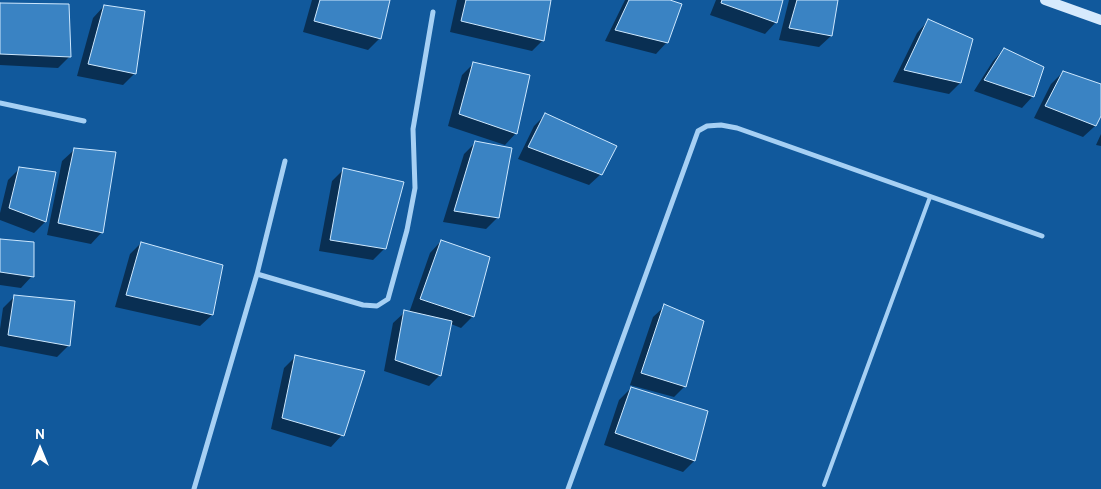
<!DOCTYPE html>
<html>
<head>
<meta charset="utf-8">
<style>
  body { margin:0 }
  #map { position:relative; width:1101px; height:489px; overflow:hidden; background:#11599c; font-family:Cabin,sans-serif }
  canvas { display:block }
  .north { position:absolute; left:15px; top:424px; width:50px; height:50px; -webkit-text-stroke:4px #11599c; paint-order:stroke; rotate:0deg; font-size:14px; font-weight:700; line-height:20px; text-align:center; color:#fff }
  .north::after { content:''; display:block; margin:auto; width:18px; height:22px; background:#fff; clip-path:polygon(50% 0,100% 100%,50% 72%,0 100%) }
</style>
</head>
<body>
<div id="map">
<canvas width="1101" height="489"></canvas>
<div class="north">N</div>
</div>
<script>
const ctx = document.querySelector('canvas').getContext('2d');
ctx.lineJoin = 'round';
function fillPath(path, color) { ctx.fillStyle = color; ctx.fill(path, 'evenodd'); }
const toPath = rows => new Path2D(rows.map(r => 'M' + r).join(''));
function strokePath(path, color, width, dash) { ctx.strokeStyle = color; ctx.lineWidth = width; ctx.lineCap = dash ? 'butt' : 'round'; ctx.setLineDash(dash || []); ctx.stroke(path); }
fillPath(toPath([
  [312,0,388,0,379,39,368,50,303,32],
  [457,0,550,0,543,40,532,51,450,32],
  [625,0,666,0,667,42,656,54,605,41],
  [716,0,782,0,776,22,765,34,710,15],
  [789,0,836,0,831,36,819,47,779,40],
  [0,4,70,56,58,68,0,65],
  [104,6,144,12,134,74,123,85,77,76,93,18],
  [928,21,960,83,949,94,893,82,917,33],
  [1004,49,1033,96,1022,108,974,91,993,61],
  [473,64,516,133,505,145,448,126,462,75],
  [1063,72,1101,86,1101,113,1095,126,1083,137,1034,118,1051,84],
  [545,115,601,174,589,185,518,159,534,126],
  [1101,134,1101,146,1096,145],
  [476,142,498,217,486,229,443,222,464,154],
  [74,150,102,232,91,244,47,235,62,161],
  [19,169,45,222,34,233,0,220,0,213,8,180],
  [343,170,385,248,373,260,319,251,332,181],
  [0,241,32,276,21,288,0,285],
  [441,241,473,316,461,328,451,324,440,375,429,386,384,371,393,323,405,312,409,313,430,253],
  [141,243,212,315,200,326,115,307,130,254],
  [15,296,68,346,57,357,0,346,0,329,3,308],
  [665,306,685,386,674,397,630,385,653,317],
  [296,356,342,435,331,447,271,429,284,368],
  [631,388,694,461,683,472,604,445,619,400]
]), '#0007');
const building = toPath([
  [320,0,390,0,381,39,314,21,320,0],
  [466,0,551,0,544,41,461,21,466,0],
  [629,0,670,0,682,4,668,43,615,30,629,0],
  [722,0,783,0,777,23,721,3,722,0],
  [797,0,838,0,832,36,789,28,797,0],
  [0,3,69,4,71,57,0,54,0,3],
  [104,5,145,11,136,74,88,64,104,5],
  [928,19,973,39,961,83,904,70,928,19],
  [1004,48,1044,67,1034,97,984,80,1004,48],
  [473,62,530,75,517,134,459,114,473,62],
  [1063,71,1101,84,1101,116,1096,126,1045,106,1063,71],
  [545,113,617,146,602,175,528,147,545,113],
  [475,141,512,148,499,218,454,211,475,141],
  [74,148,116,152,103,233,58,223,74,148],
  [19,167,56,172,46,222,9,208,19,167],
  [343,168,404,182,386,249,330,240,343,168],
  [0,239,34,242,34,277,0,272,0,239],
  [441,240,490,257,474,317,420,299,441,240],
  [141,242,223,265,213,315,126,295,141,242],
  [14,295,75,301,70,346,8,335,14,295],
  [664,304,704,321,686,387,641,373,664,304],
  [404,310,452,321,441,376,395,360,404,310],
  [295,355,365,371,344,436,282,418,295,355],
  [631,387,708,411,695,461,615,433,631,387]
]);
fillPath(building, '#3a83c3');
strokePath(building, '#cee8fe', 1);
strokePath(toPath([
  [824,485,930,197]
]), '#a6d0f4', 4);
strokePath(toPath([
  [0,103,84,121],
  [257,274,363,305,377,306,388,299,407,230,415,188,413,129,433,12],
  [194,489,257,274,285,161],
  [568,489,698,131,707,126,721,125,737,128,1042,236]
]), '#a6d0f4', 5);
strokePath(toPath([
  [1045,0,1101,20]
]), '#d6eafd', 10);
</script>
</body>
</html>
